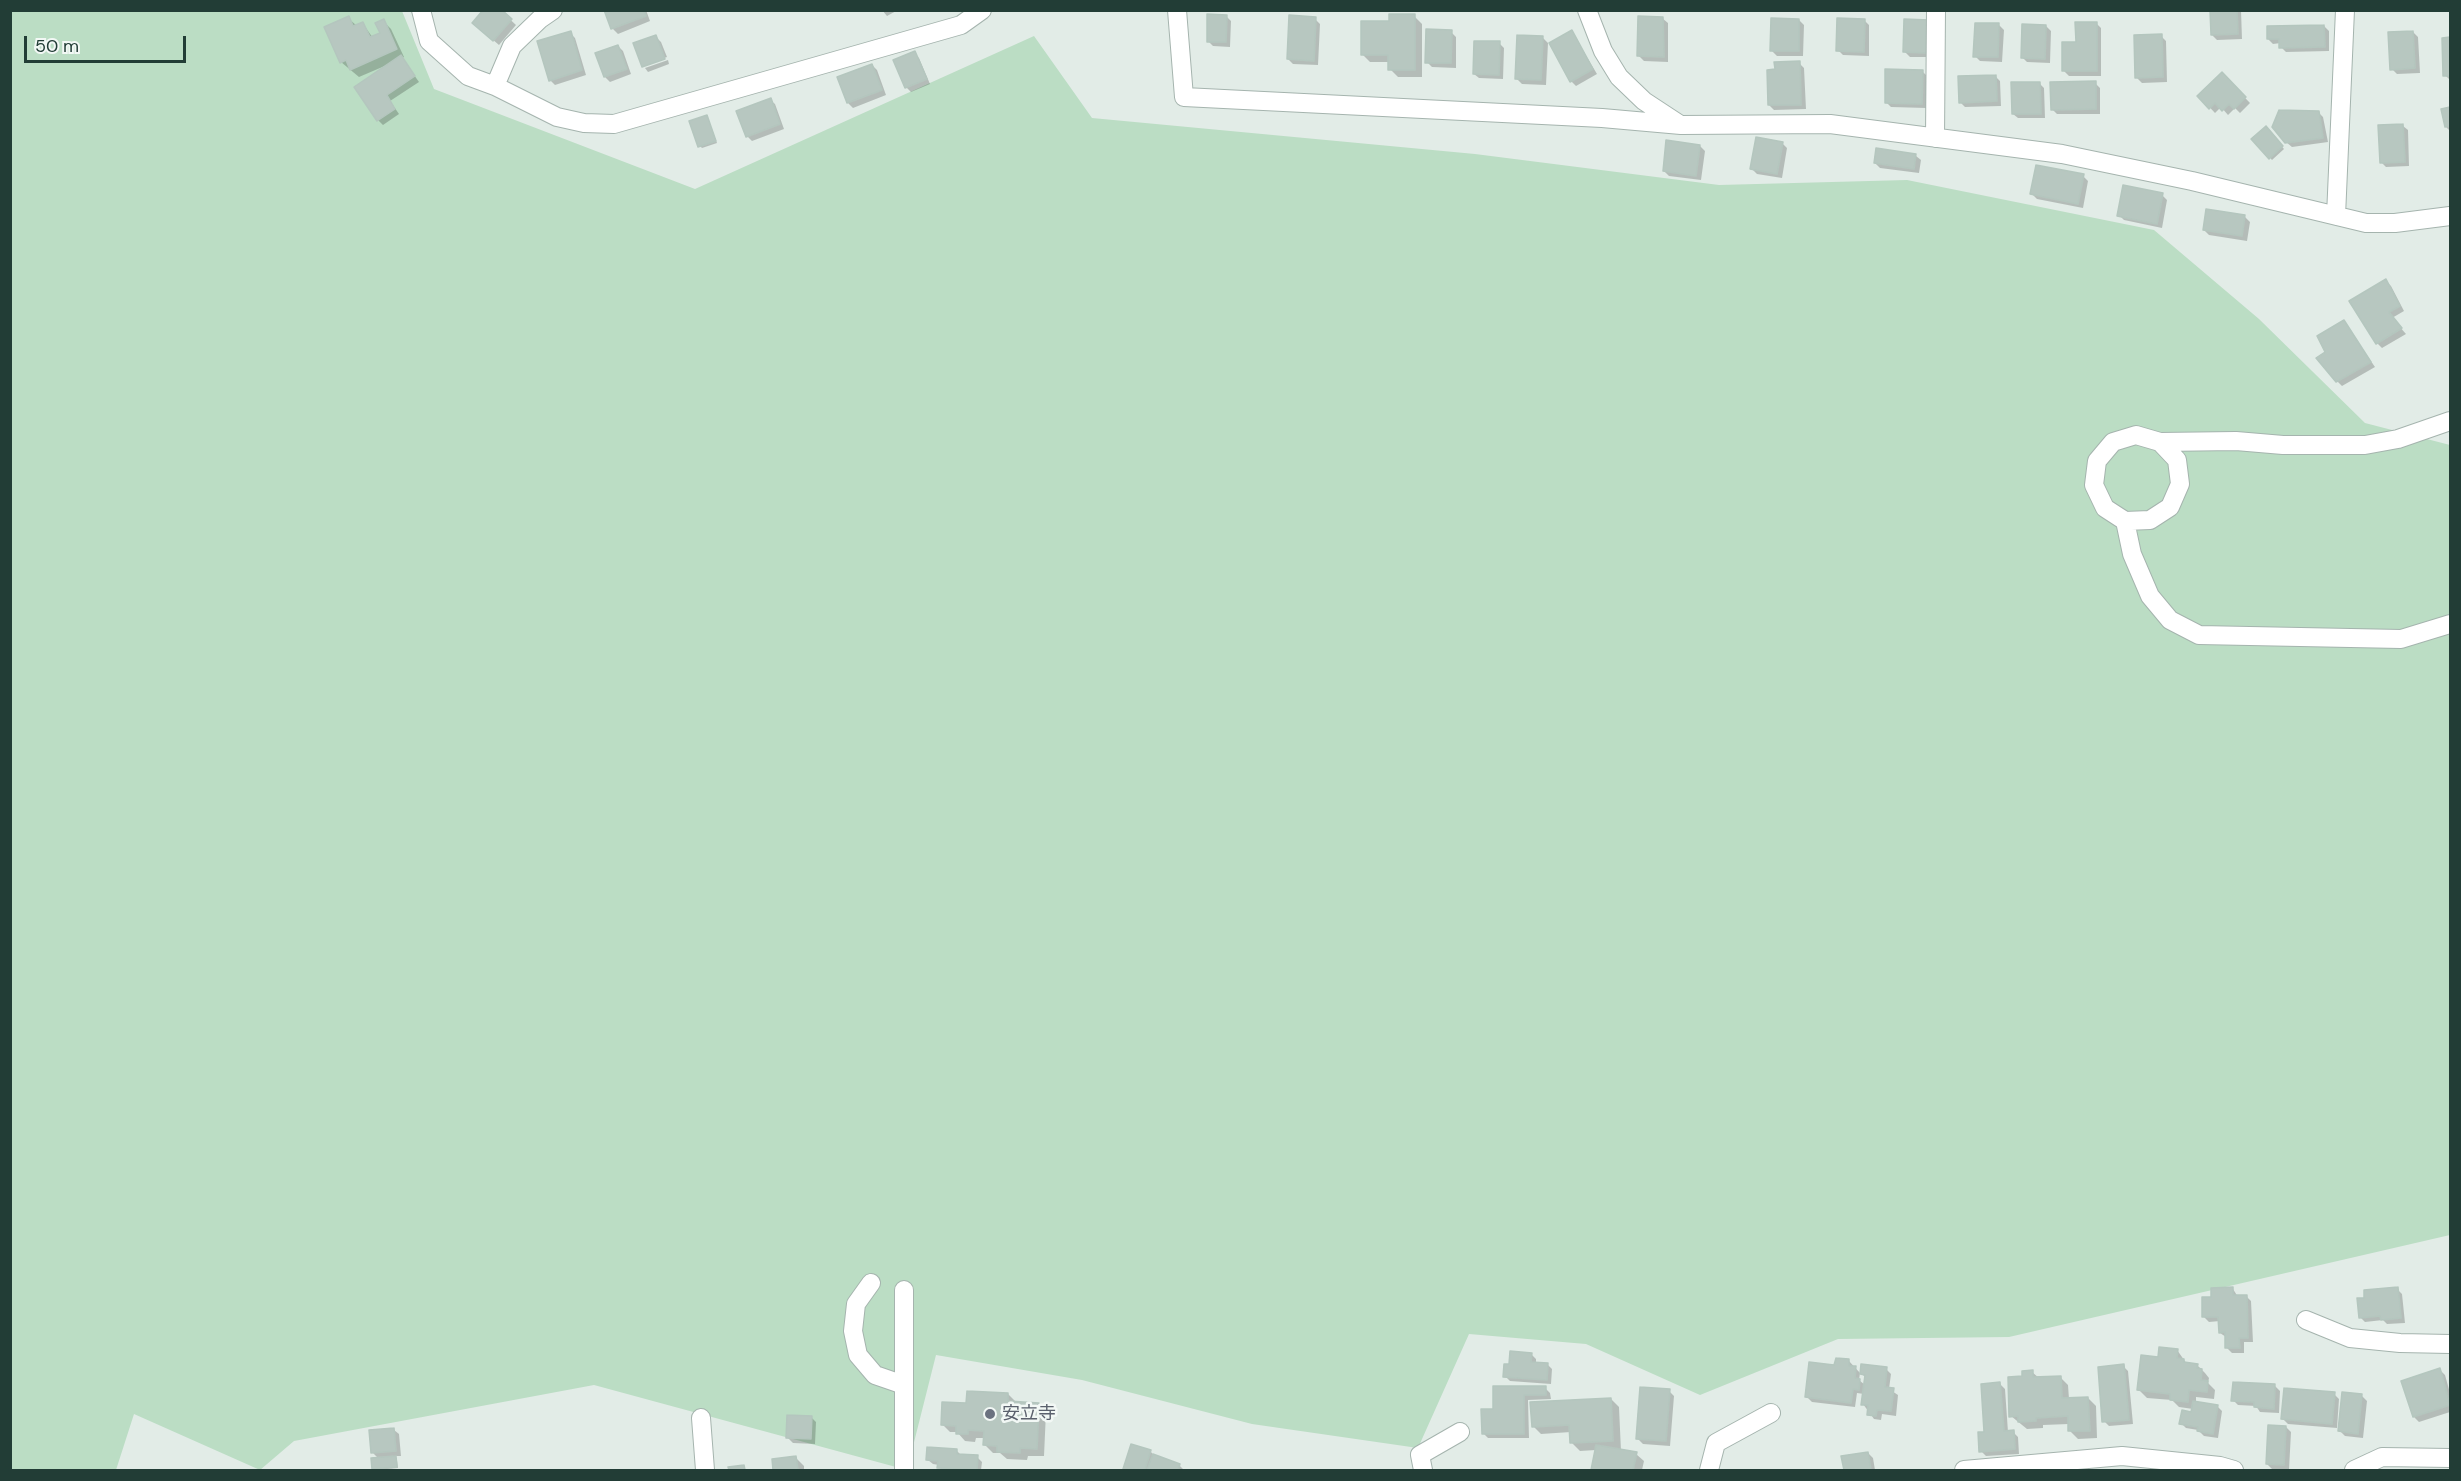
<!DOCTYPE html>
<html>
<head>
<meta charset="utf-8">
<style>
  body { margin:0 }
  #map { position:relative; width:2461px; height:1481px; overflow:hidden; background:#e2ece7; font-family:"DM Sans",sans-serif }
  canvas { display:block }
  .frame { position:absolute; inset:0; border:12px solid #223d36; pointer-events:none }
  .scale { position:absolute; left:24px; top:36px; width:162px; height:27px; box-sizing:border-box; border:3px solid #223d36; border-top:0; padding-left:8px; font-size:18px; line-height:21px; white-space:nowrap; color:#223d36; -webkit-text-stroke:4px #f2f8f5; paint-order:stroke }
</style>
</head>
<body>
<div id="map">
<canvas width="2461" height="1481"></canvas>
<div class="frame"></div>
<div class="scale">50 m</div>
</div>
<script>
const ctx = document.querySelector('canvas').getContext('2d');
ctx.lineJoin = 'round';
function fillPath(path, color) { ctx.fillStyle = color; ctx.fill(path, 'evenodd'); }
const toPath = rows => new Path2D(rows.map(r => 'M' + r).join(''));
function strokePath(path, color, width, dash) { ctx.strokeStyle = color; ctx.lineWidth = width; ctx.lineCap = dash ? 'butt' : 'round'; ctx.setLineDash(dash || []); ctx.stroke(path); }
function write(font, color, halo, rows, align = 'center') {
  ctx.font = font + ' "DM Sans","Noto Sans JP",sans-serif'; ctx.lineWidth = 5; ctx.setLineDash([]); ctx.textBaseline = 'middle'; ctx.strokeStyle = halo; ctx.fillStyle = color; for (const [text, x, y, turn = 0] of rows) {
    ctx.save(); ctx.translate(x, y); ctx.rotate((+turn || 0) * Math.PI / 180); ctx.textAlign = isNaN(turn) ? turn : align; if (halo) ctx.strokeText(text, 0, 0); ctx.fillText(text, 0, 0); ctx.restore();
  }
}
fillPath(toPath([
  [10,11,402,11,434,89,695,189,1034,36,1092,118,1475,154,1719,185,1907,180,2154,230,2259,319,2365,423,2450,445,2450,1235,2009,1337,1838,1339,1700,1395,1586,1344,1469,1334,1418,1448,1252,1424,1082,1380,936,1355,907,1470,594,1385,294,1441,260,1470,134,1414,116,1470,11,1470]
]), '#bbddc4');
fillPath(toPath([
  [500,10,516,25,499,45,479,28],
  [606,10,646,10,650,21,618,34,613,29],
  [882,10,898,10,887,16],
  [2211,10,2241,10,2242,39,2217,40,2212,35],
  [1226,16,1231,21,1230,47,1213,46,1208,41],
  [1414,16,1422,24,1422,77,1398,77,1390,69,1390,62,1370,62,1362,54,1390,23],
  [348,18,357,26,363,24,373,38,382,34,383,21,391,29,404,57,402,58,419,82,390,101,399,114,383,125,378,120,387,65,359,77,341,62],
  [1662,18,1668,23,1668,62,1644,61,1639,56],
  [1315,19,1320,24,1318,65,1293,64,1288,59],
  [1799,20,1804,25,1803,56,1777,56,1772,51],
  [1864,20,1869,25,1869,56,1843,55,1838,50],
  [1905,20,1932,57,1910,57,1905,52],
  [2096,23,2101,28,2101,76,2069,76,2064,71,2077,43],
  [1999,25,2004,30,2002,62,1980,61,1975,56],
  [2046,26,2051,31,2050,63,2027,62,2022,57],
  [2324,26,2329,31,2329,51,2286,52,2281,47,2281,43,2273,44,2268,39],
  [1451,32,1456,37,1456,68,1432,67,1427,62],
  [1572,32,1597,74,1576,86,1571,81],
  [2413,32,2418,37,2420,73,2397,74,2392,69],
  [570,33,575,38,586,75,555,85,550,80],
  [2161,36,2166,41,2167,82,2142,83,2137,78],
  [656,37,661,42,667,57,644,65,644,67,635,44],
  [1543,38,1548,43,1546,85,1522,84,1517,79],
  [2444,39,2450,39,2450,80,2445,75],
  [1499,43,1504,48,1503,79,1479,78,1474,74],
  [618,46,623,51,631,74,610,82,605,77],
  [914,53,919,58,930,84,911,92,906,87],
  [668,60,669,64,648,72,645,68],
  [1799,63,1804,68,1806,109,1774,110,1769,105],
  [872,65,877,70,886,95,853,108,848,103,839,78],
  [1922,71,1927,76,1926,108,1891,107,1886,102],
  [2222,74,2250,103,2240,113,2235,108,2228,115,2221,107,2215,113,2199,96],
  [1995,76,2000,81,2001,106,1965,107,1960,102],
  [2039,83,2044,88,2045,118,2018,118,2013,114],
  [2095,83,2100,88,2100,114,2057,114,2052,109],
  [770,100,775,104,784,129,752,141,747,136],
  [2450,109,2450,131,2446,127,2443,110],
  [2318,112,2323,117,2328,142,2292,147,2286,142],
  [707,116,717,143,702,148,700,146],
  [2403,126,2408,130,2409,166,2386,167,2381,162],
  [2266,128,2284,149,2272,160,2253,139],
  [1782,143,1787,148,1782,178,1757,174,1752,169],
  [1700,146,1705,151,1701,180,1669,176,1664,171],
  [1916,156,1921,160,1919,173,1880,168,1875,163],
  [2083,176,2088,181,2083,208,2037,199,2032,194],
  [2162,195,2167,200,2162,228,2124,220,2119,215],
  [2245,217,2250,222,2247,241,2209,235,2204,230],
  [2386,281,2391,286,2404,311,2392,318,2406,334,2382,348,2377,343],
  [2344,322,2375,367,2342,386,2337,381,2327,353],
  [2233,1289,2238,1297,2246,1296,2251,1301,2253,1342,2244,1342,2244,1353,2232,1353,2227,1348,2226,1337,2220,1333,2220,1321,2209,1322,2204,1317,2212,1298],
  [2397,1289,2402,1294,2405,1323,2387,1324,2383,1320,2365,1322,2360,1317],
  [2177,1350,2187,1364,2197,1365,2205,1373,2209,1378,2208,1383,2215,1390,2214,1399,2196,1397,2196,1403,2217,1406,2222,1411,2218,1438,2204,1436,2198,1430,2186,1428,2181,1423,2192,1414,2193,1409,2179,1407,2172,1400,2147,1398,2139,1390,2159,1358],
  [1531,1354,1536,1359,1536,1363,1547,1364,1552,1369,1551,1384,1510,1381,1505,1376],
  [1849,1361,1860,1373,1859,1380,1865,1385,1866,1378,1862,1374,1886,1369,1891,1374,1889,1389,1898,1395,1896,1416,1882,1414,1881,1420,1874,1419,1863,1404,1864,1394,1857,1393,1855,1407,1812,1402,1807,1397,1836,1367],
  [2123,1366,2128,1371,2133,1424,2109,1426,2104,1421],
  [2440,1370,2445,1375,2450,1393,2450,1412,2419,1422,2414,1417],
  [2032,1372,2039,1378,2061,1378,2068,1385,2069,1399,2088,1398,2096,1406,2097,1438,2078,1439,2070,1431,2069,1424,2043,1425,2043,1428,2027,1429,2011,1416,2024,1377],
  [2000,1384,2005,1389,2008,1432,2013,1432,2018,1437,2019,1454,1986,1456,1981,1451],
  [2275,1386,2280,1391,2279,1413,2260,1412,2256,1406,2238,1405,2233,1400],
  [1495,1388,1545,1388,1550,1393,1551,1399,1528,1400,1529,1438,1488,1438,1483,1433,1495,1410],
  [1669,1391,1674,1396,1670,1446,1643,1444,1638,1439],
  [1008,1394,1016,1402,1038,1404,1046,1412,1044,1456,1028,1456,1027,1460,1007,1459,1000,1453,993,1453,985,1445,985,1438,976,1438,975,1442,965,1441,957,1432,950,1432,942,1424,968,1404],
  [2334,1394,2339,1399,2337,1428,2288,1424,2283,1419],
  [2362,1396,2367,1401,2363,1438,2345,1436,2340,1431],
  [1611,1399,1619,1407,1621,1451,1636,1454,1644,1461,1642,1470,1593,1470,1596,1450,1580,1451,1572,1443,1571,1432,1541,1434,1533,1426],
  [811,1417,816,1422,815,1444,793,1443,788,1438],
  [2286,1427,2291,1432,2289,1470,2272,1469,2267,1464],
  [394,1430,399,1434,401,1456,394,1456,397,1460,398,1468,376,1470,374,1468,379,1459,373,1453],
  [956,1450,962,1456,977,1457,982,1462,981,1470,942,1470,939,1465,933,1464,928,1460],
  [1150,1451,1156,1457,1179,1465,1184,1470,1189,1470,1127,1470,1125,1468],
  [1868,1453,1873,1458,1875,1470,1845,1470,1843,1457],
  [796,1458,804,1466,804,1470,774,1470,773,1460]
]), '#0003');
const building = toPath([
  [483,10,502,10,512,19,493,41,472,23,483,10],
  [604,10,644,10,646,16,611,29,604,10],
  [2210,10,2237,10,2238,34,2211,35,2210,10],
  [1207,14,1227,15,1226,42,1207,42,1207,14],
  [1389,14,1415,14,1415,70,1388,70,1388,55,1361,55,1361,21,1389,21,1389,14],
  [1289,15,1316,17,1314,61,1287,59,1289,15],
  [349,16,353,26,363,22,370,37,380,33,375,23,384,19,397,49,350,70,346,60,340,63,324,27,349,16],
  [1638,16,1663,17,1664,57,1637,56,1638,16],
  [1771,18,1799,19,1799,51,1770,51,1771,18],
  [1837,18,1865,19,1864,52,1836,51,1837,18],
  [1904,19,1929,20,1928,53,1903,52,1904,19],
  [2075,22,2097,22,2097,71,2062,71,2062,42,2076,42,2075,22],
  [1975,23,1999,23,1998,57,1973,57,1975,23],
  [2022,24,2046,25,2045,59,2021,58,2022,24],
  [2324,25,2325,47,2279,48,2279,39,2267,39,2267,26,2324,25],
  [1426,29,1452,30,1451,63,1425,63,1426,29],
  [1572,30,1593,69,1570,82,1549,43,1572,30],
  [571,31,582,70,549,81,537,41,571,31],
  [2413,31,2415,68,2390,70,2388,32,2413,31],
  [2162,34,2163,77,2135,78,2134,35,2162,34],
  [656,35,665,59,642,67,633,43,656,35],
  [1517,35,1543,36,1541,80,1515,79,1517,35],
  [2450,37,2450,76,2443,76,2442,38,2450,37],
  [1474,41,1500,41,1499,75,1473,74,1474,41],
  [618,45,627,69,604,77,595,53,618,45],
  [915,51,927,79,905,88,893,60,915,51],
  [401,55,415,76,387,95,395,109,377,121,354,87,401,55],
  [1800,61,1801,105,1768,105,1767,70,1775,69,1774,62,1800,61],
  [872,64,882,90,847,103,837,77,872,64],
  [1885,69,1923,70,1922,104,1885,103,1885,69],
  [2222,72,2246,97,2234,109,2229,104,2222,111,2215,103,2209,109,2197,96,2222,72],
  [1996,75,1997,101,1959,103,1958,76,1996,75],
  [2096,81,2096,109,2051,110,2050,82,2096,81],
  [2011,82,2040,82,2041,114,2012,114,2011,82],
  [771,98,780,124,746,137,736,111,771,98],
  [2450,107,2450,126,2445,127,2441,109,2450,107],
  [2279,110,2319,111,2323,138,2285,143,2272,127,2279,110],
  [707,115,716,141,698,147,689,121,707,115],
  [2403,124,2405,162,2380,163,2378,125,2403,124],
  [2266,126,2283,146,2269,159,2251,139,2266,126],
  [1756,137,1783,142,1777,174,1750,169,1756,137],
  [1666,140,1700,145,1696,176,1663,171,1666,140],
  [1876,148,1916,154,1914,169,1874,163,1876,148],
  [2036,165,2084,174,2078,204,2030,194,2036,165],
  [2123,185,2163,193,2157,224,2117,216,2123,185],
  [2206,209,2245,215,2242,236,2203,230,2206,209],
  [2386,279,2400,306,2389,312,2402,328,2376,344,2349,301,2386,279],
  [2344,320,2371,362,2336,382,2316,358,2325,352,2317,336,2344,320],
  [2233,1287,2233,1295,2247,1295,2248,1338,2239,1338,2240,1348,2225,1348,2225,1332,2219,1333,2218,1317,2202,1317,2202,1297,2211,1297,2211,1288,2233,1287],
  [2398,1287,2401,1318,2381,1320,2380,1316,2359,1318,2357,1298,2364,1298,2364,1290,2398,1287],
  [2159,1347,2178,1349,2177,1358,2184,1359,2184,1362,2198,1364,2197,1368,2202,1369,2201,1380,2208,1381,2207,1392,2189,1390,2188,1402,2170,1400,2170,1394,2137,1390,2141,1355,2158,1357,2159,1347],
  [1510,1351,1532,1353,1531,1362,1548,1363,1547,1380,1503,1377,1504,1364,1509,1364,1510,1351],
  [1836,1358,1849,1359,1849,1366,1856,1366,1855,1378,1860,1379,1859,1390,1853,1389,1851,1403,1805,1397,1809,1362,1834,1365,1836,1358],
  [1861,1364,1887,1367,1885,1387,1894,1388,1891,1411,1877,1410,1876,1416,1867,1415,1868,1405,1861,1405,1865,1375,1860,1374,1861,1364],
  [2124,1364,2129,1420,2102,1422,2098,1367,2124,1364],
  [2440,1368,2450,1405,2413,1417,2401,1381,2440,1368],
  [2033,1370,2033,1377,2061,1376,2062,1398,2088,1397,2090,1431,2068,1431,2068,1416,2036,1418,2036,1421,2018,1422,2018,1416,2009,1417,2008,1377,2022,1376,2022,1371,2033,1370],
  [2000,1382,2004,1431,2014,1430,2015,1449,1979,1452,1978,1432,1984,1432,1981,1384,2000,1382],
  [2233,1382,2275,1384,2274,1409,2254,1407,2254,1402,2231,1401,2233,1382],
  [1493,1386,1546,1386,1546,1395,1524,1395,1524,1434,1482,1434,1481,1409,1493,1409,1493,1386],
  [1640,1387,1670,1389,1666,1441,1636,1439,1640,1387],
  [2284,1388,2335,1392,2332,1424,2281,1419,2284,1388],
  [967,1391,1008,1393,1008,1401,1039,1403,1037,1449,1020,1448,1020,1453,997,1452,997,1446,983,1445,984,1431,968,1430,968,1434,956,1434,956,1426,941,1425,942,1402,966,1403,967,1391],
  [2342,1392,2362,1394,2358,1434,2338,1431,2342,1392],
  [1611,1398,1613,1441,1570,1443,1569,1425,1532,1427,1530,1402,1611,1398],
  [2193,1401,2218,1405,2213,1434,2197,1431,2198,1427,2179,1424,2182,1410,2191,1412,2193,1401],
  [787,1415,812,1416,811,1439,786,1438,787,1415],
  [2268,1425,2286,1426,2284,1465,2266,1464,2268,1425],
  [394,1428,396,1451,371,1453,369,1430,394,1428],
  [1131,1444,1151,1450,1145,1470,1123,1469,1131,1444],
  [1596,1445,1637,1452,1633,1470,1591,1470,1596,1445],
  [927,1447,957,1449,957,1454,978,1455,977,1470,937,1468,938,1461,926,1460,927,1447],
  [1868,1452,1871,1470,1844,1470,1841,1456,1868,1452],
  [1153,1454,1180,1464,1178,1470,1147,1470,1153,1454],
  [396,1456,397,1467,372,1469,371,1458,396,1456],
  [796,1456,798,1470,771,1470,773,1470,772,1459,796,1456],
  [744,1465,745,1470,729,1470,728,1467,744,1465]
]);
fillPath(building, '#b7c7c0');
strokePath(building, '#b4c6be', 1.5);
const minor = toPath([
  [421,10,429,41,468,76,495,86,557,117,584,123,614,124,961,25,982,10],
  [1177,10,1184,97,1602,118,1681,125,1830,124,2062,154,2192,181,2366,223,2395,223,2450,216],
  [1587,10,1603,51,1619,77,1644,101,1679,124],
  [495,86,512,46,540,19,553,10],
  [1935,138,1936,10],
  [2336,216,2345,10],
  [2160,442,2177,460,2180,484,2170,507,2150,520,2125,521,2105,508,2094,485,2097,461,2113,442,2136,435,2160,442,2236,441,2283,445,2365,445,2398,439,2450,421],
  [2125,521,2132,554,2150,596,2170,620,2199,635,2401,639,2450,624],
  [871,1283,856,1304,853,1331,858,1355,875,1375,904,1385],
  [904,1290,904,1470],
  [2306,1320,2350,1338,2400,1343,2450,1344],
  [701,1418,705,1470],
  [1423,1470,1420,1455,1460,1432],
  [1709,1470,1716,1443,1771,1413],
  [1964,1470,2122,1456,2220,1466,2234,1470],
  [2354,1470,2382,1457,2450,1458]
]);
strokePath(minor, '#a5b4ae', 20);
strokePath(minor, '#fff', 18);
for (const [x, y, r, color] of [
  [990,1414,6,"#6b7280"]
]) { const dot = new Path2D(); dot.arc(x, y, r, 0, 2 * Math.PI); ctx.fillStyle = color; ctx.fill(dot); strokePath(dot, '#f2f8f5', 2); }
write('18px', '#5b616d', '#f2f8f5', [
  ["安立寺",1002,1414]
], 'left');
</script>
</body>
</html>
